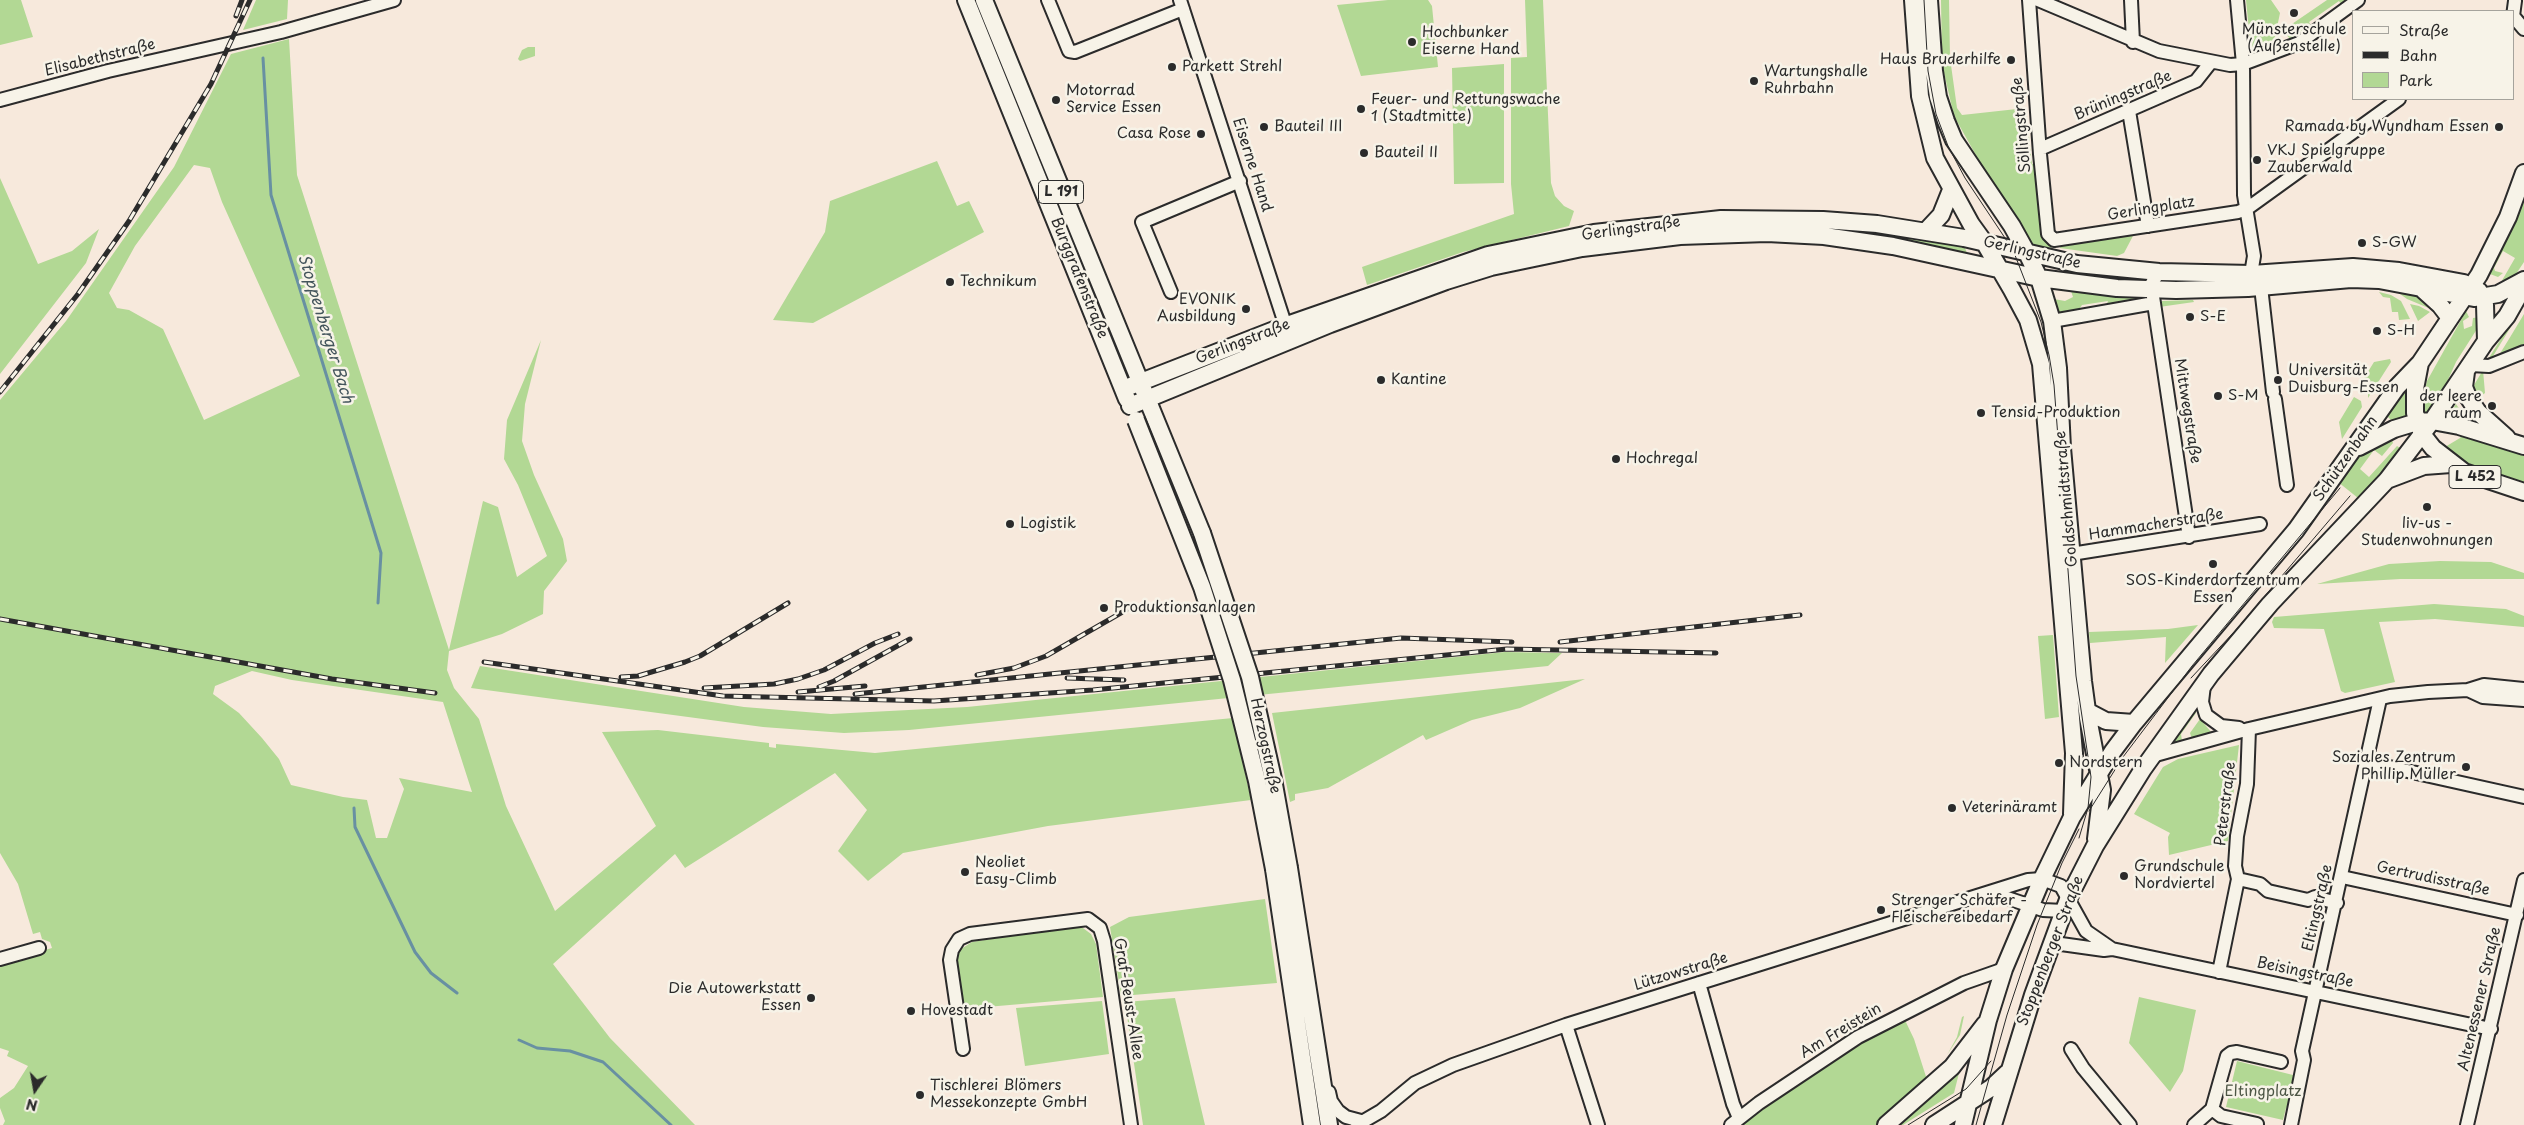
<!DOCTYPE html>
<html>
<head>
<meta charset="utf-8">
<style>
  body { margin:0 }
  #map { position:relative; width:2524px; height:1125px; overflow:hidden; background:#f7e9dc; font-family:"Playpen Sans",sans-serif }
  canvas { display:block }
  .legend { position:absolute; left:2352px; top:10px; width:162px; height:90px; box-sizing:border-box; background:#f7f3e8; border:1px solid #a5a39c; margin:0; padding:6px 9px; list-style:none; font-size:15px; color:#2b2b2b }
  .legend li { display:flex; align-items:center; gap:10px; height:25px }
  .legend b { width:25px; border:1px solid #a5a39c }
  .north { position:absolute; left:10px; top:1065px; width:50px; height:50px; -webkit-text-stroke:4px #f7f3e8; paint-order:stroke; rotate:192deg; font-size:14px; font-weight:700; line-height:20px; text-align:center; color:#2b2b2b }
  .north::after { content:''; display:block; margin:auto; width:18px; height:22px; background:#2b2b2b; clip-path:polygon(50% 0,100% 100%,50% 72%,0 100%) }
</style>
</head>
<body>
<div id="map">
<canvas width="2524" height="1125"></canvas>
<ul class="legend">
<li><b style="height:6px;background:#f7f3e8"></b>Straße</li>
<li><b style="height:6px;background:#2b2b2b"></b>Bahn</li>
<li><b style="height:14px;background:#b2d894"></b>Park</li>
</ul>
<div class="north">N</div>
</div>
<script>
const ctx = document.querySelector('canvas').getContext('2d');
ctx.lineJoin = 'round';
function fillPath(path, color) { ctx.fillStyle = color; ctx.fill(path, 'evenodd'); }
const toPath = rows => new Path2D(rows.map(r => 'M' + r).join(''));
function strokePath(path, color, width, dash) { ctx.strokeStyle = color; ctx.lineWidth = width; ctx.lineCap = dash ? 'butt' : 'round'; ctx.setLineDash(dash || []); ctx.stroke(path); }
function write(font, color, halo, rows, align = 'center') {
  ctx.font = font + ' "Playpen Sans",sans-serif'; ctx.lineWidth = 5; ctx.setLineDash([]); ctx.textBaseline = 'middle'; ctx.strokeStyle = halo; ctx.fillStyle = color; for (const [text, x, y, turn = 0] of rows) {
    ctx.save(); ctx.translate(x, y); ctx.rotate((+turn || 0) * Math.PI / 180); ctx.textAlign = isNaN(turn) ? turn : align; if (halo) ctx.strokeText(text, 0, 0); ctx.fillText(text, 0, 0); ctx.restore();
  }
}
fillPath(toPath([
  [0,0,21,0,33,37,0,45],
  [256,0,288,0,287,19,243,30],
  [1388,0,1428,0,1432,6,1438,67,1361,76,1337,5],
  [1525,0,1543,0,1551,183,1555,196,1564,206,1574,211,1569,226,1463,252,1367,285,1362,267,1514,214,1511,184,1511,58,1527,57],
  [1941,0,1949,0,1950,58,1957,108,1962,115,2026,108,2032,164,2035,164,2054,244,2049,250,2033,246,2023,232,2021,223,1987,175,1954,116,1942,64],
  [2246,0,2271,0,2280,13,2274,42,2251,51],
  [2327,0,2353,0,2343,7,2339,1,2309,22,2311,26,2299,39,2293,37,2290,39,2286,34,2289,26],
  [289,39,297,175,449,650,483,501,498,507,517,577,547,556,518,485,504,459,507,420,541,340,525,404,522,441,534,475,563,539,567,561,544,591,543,614,502,634,449,651,447,670,454,688,479,719,506,806,555,911,656,826,602,732,658,730,769,743,769,747,776,748,776,744,875,753,1233,718,1251,800,1048,826,903,853,868,881,838,851,867,810,835,773,685,868,675,854,553,964,610,1038,695,1125,3,1125,5,1121,0,1108,0,1098,14,1088,28,1066,7,1056,9,1051,0,1048,0,963,52,948,50,942,42,939,40,932,33,934,18,884,0,853,0,400,66,321,174,167,231,54],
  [194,165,210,168,222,202,300,376,204,420,163,329,129,310,117,308,109,293,135,246],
  [252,671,292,680,443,702,472,792,399,778,404,789,387,838,376,838,367,800,343,797,291,785,279,759,262,738,239,713,213,694,215,686],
  [528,47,535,47,535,56,520,61,518,59,522,50],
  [1504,64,1504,183,1454,184,1452,68],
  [937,161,957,206,969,201,984,232,813,323,773,320,825,232,830,201],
  [0,178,38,264,72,251,99,229,86,263,0,374],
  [2524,200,2524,262,2514,277,2501,287,2500,284,2515,258,2503,251,2494,268,2495,271,2503,273,2498,277,2490,274],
  [1836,230,1891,232,1963,243,1967,253],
  [2134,234,2124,253,2117,256,2060,248,2061,245],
  [2059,267,2143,275,2140,284,2063,274],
  [2070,288,2146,296,2149,300,2105,308,2108,301,2082,305,2077,312,2059,315,2054,299,2065,301,2073,297],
  [2396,291,2419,296,2433,306,2431,309,2407,299],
  [2379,292,2391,295,2401,301,2410,319,2399,320,2398,312,2392,312,2390,298,2383,297],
  [2193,300,2194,302,2159,307,2162,301],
  [2410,304,2419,306,2430,312,2418,321],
  [2466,311,2469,317,2463,321,2464,329,2472,326,2473,318,2480,317,2477,329,2456,362,2443,391,2427,415,2425,415,2424,394,2427,381],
  [2524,314,2524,349,2496,360,2509,339],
  [2514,318,2515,320,2490,361,2487,361],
  [2390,359,2391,362,2368,398,2368,390,2362,386,2361,383,2374,362],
  [2483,370,2485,393,2477,399,2474,393,2474,385],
  [2407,384,2406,416,2404,421,2394,423,2385,414],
  [2354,397,2361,401,2362,407,2342,439,2339,422],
  [2456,404,2462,413,2459,419,2448,416],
  [2463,433,2524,456,2524,484,2469,465,2445,447,2460,438],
  [2391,437,2393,443,2382,456,2374,450,2360,469,2369,477,2397,446,2402,449,2358,498,2338,482,2356,457,2368,448],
  [2440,561,2491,562,2524,573,2524,579,2400,579,2317,584,2389,564],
  [2434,604,2506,609,2524,616,2524,627,2435,619,2379,622,2395,682,2345,693,2341,691,2324,629,2274,628,2272,622,2274,617],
  [2198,625,2165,663,2166,637,2090,643,2089,632,2168,629],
  [2053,635,2059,717,2045,719,2038,636],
  [1505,652,1562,653,1548,666,909,730,844,733,763,727,471,688,480,666,744,707,831,714,967,707],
  [1585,679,1520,708,1472,720,1426,740,1423,735,1328,788,1295,794,1295,800,1290,802,1272,713],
  [2193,709,2196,713,2181,734,2182,741,2175,743,2174,739],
  [2200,719,2212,733,2192,739,2190,733],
  [2239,745,2228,841,2169,855,2168,837,2170,833,2134,814,2163,767,2178,759],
  [1265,899,1277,983,1121,996,1110,927,1129,917],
  [1073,926,1083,928,1091,934,1096,944,1103,997,963,1009,956,960,961,949,972,942],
  [2139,997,2196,1010,2183,1071,2170,1092,2129,1043],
  [1175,998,1205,1125,1143,1125,1125,1002],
  [1102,1001,1109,1054,1025,1066,1016,1008],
  [1903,1016,1914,1039,1929,1086,1881,1125,1732,1125],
  [1964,1016,1960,1035,1947,1055,1957,1037,1962,1017],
  [2237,1061,2297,1076,2291,1104,2286,1108,2283,1120,2226,1107],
  [1961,1065,1954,1093,1903,1125,1895,1125]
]), '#b2d894');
strokePath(toPath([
  [263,58,271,195,381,553,378,603],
  [354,808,355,827,415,952,431,973,457,993],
  [519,1040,537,1048,570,1051,603,1062,671,1125]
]), '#6890a2', 3);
const minor = toPath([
  [1048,0,1069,51,1075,52,1183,9],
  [1180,0,1288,333],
  [2029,0,2040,154,2048,234,2054,240,2238,212,2248,208,2399,99],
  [2038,0,2159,51,2230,65,2243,64,2299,43,2358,0],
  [2131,0,2133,42],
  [2237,0,2243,64,2244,195,2254,256,2250,280],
  [2513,16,2524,29],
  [2513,16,2515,1],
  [0,100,108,71,281,32,394,0],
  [2129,111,2148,226],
  [2040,149,2196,81,2211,62],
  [2159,272,2152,283,2152,290,2189,537],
  [2261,287,2273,392],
  [1171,292,1142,222,1240,181],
  [2052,321,2154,303],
  [2470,365,2489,366,2524,352],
  [2275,399,2287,485],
  [2065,555,2260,524],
  [2204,685,2202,702,2206,715,2221,726,2239,728],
  [2468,690,2483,697,2524,700],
  [2152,756,2249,729,2390,696,2428,692,2468,690,2484,685,2524,689],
  [2367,762,2524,797],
  [2342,877,2517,915],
  [2238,879,2260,884,2268,891,2308,900,2315,897,2337,903],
  [1992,893,2043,910,2064,911],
  [2054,943,2104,950,2112,949,2491,1029],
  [0,959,39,948],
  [2219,972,2238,879,2235,866,2237,836,2247,784,2249,729],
  [1699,983,1733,1104,1739,1118],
  [1566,1025,1598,1125],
  [963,1049,950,960,952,950,959,939,970,934,1088,919,1100,928,1104,941,1131,1125],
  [2071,1049,2083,1068,2130,1125],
  [1329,1092,1331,1101,1338,1111,1346,1117,1361,1121],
  [2212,1109,2221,1116,2257,1124],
  [1357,1125,1381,1111,1415,1083,1453,1065,1566,1025,2028,880,2042,879,2061,886,2086,931,2112,949],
  [1731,1125,1759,1103,1858,1037,1964,983,2004,969],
  [2194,1125,2212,1109,2227,1056,2231,1053,2237,1052,2281,1062],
  [2291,1125,2304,1060,2302,1051,2380,699],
  [2467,1125,2524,880]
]);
const major = toPath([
  [966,0,1127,399],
  [984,0,1202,533],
  [1913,0,1920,96,1935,158,1971,224,1984,242,2012,290,2028,320,2041,364,2074,753,2072,814],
  [1929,0,1934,71,1938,97,1946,121,1954,140,2012,226,2027,253,2039,278,2052,321,2058,368,2062,448,2083,681,2088,718,2102,790,2096,839],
  [1926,231,1941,215,1951,190],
  [2420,287,2440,305,2450,318],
  [2420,363,2415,389,2415,413,2422,434,2433,448,2464,472,2524,492],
  [2466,372,2464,387,2468,397,2478,412,2507,438],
  [1123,389,1287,325,1488,255,1594,233,1721,219,1823,220,1877,224,1964,238,2077,264,2159,272,2252,274,2353,267,2399,271,2464,283,2479,291,2485,304,2486,341],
  [1130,406,1330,324,1446,281,1491,267,1582,248,1680,236,1767,233,1824,236,1893,246,2039,278,2117,288,2176,290,2248,288,2351,279,2379,280,2474,298,2498,294,2524,280],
  [2359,447,2394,429,2417,422,2432,421,2459,426,2524,446],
  [2387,480,2424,466,2451,464],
  [2087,711,2106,721,2134,723],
  [1289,868,1329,1125],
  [1274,869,1312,1125],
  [1886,1125,1952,1067,1985,1024],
  [1934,1125,1991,1088,2007,1073],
  [1963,1125,1988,1020,2004,969,2042,879,2072,817,2113,751,2134,723,2296,530,2397,387,2420,363,2479,275,2508,217,2524,173],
  [1993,1125,2033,995,2069,897,2095,846,2143,769,2211,674,2270,604,2387,480,2432,421,2486,341,2507,316,2524,286]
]);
strokePath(minor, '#2b2b2b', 16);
strokePath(major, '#2b2b2b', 20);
strokePath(minor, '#f7f3e8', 12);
strokePath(major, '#f7f3e8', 16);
strokePath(toPath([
  [1924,0,1928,71,1936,114,1948,146,1965,178,2013,250,2041,322,2049,355,2054,385,2076,676,2091,777,2088,808,2079,838],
  [2191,678,2235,631,2350,496],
  [2089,811,2123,757,2192,666,2340,488],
  [1908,1125,1966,1089,1991,1061],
  [1976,1125,2007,1015,2037,925,2062,863,2079,829]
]), '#2b2b2b', 1);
const rail = toPath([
  [236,16,242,0],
  [0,392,78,294,129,221,211,84,250,0],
  [0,619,332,679,435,693],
  [1560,642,1800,615],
  [484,662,723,696,934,701,1093,690,1507,649,1716,653],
  [977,675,1014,668,1046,656,1126,610],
  [621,677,638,676,685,662,700,656,788,603],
  [1067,678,1124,680],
  [819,687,834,681,910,639],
  [704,688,774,684,798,679,824,670,875,643,898,634],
  [798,692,865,686],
  [855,694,1401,638,1512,642]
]);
strokePath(rail, '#2b2b2b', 5);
strokePath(rail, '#f7f3e8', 3, [9]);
const majorBridge = toPath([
  [1136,420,1202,587,1232,680,1257,781,1274,869],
  [1202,533,1250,677,1273,779,1289,868]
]);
strokePath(majorBridge, '#2b2b2b', 20, []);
strokePath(majorBridge, '#f7f3e8', 16);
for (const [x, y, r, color] of [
  [2294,13,5,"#2b2b2b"],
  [1412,42,5,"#2b2b2b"],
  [2011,60,5,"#2b2b2b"],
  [1172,67,5,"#2b2b2b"],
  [1754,81,5,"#2b2b2b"],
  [1056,100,5,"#2b2b2b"],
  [1361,109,5,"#2b2b2b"],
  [1264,127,5,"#2b2b2b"],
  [2499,127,5,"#2b2b2b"],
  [1201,134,5,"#2b2b2b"],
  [1364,153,5,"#2b2b2b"],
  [2257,160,5,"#2b2b2b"],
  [2362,243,5,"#2b2b2b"],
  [950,282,5,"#2b2b2b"],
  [1246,309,5,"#2b2b2b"],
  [2190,317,5,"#2b2b2b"],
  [2377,331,5,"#2b2b2b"],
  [1381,380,5,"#2b2b2b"],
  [2278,380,5,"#2b2b2b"],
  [2218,396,5,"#2b2b2b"],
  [2492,406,5,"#2b2b2b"],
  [1981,413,5,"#2b2b2b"],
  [1616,459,5,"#2b2b2b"],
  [2427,507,5,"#2b2b2b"],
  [1010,524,5,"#2b2b2b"],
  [2213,564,5,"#2b2b2b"],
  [1104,608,5,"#2b2b2b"],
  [2059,763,5,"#2b2b2b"],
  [2466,767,5,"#2b2b2b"],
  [1952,808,5,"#2b2b2b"],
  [965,872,5,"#2b2b2b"],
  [2124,876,5,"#2b2b2b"],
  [1881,910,5,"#2b2b2b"],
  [811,998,5,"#2b2b2b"],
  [911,1011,5,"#2b2b2b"],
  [920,1095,5,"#2b2b2b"]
]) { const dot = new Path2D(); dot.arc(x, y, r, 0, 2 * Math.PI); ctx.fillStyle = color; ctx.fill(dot); strokePath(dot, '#f7f3e8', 2); }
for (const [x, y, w] of [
  [1061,192,45],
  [2475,477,52]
]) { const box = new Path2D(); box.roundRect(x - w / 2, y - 11.5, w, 23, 4); ctx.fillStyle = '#f7f3e8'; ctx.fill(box); strokePath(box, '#2b2b2b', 1); }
write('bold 14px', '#2b2b2b', null, [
  ["L 191",1061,192],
  ["L 452",2475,477]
]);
write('15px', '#2b2b2b', '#f7f3e8', [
  ["Münsterschule",2294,30,"center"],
  ["(Außenstelle)",2294,47,"center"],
  ["Hochbunker",1422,33],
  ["Eiserne Hand",1422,50],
  ["Haus Bruderhilfe",2001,60,"right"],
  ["Parkett Strehl",1182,67],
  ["Wartungshalle",1764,72],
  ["Ruhrbahn",1764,89],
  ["Motorrad",1066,91],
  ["Service Essen",1066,108],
  ["Feuer- und Rettungswache",1371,100],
  ["1 (Stadtmitte)",1371,117],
  ["Bauteil III",1274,127],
  ["Ramada by Wyndham Essen",2489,127,"right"],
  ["Casa Rose",1191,134,"right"],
  ["VKJ Spielgruppe",2267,151],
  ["Zauberwald",2267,168],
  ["Bauteil II",1374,153],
  ["S-GW",2372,243],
  ["Technikum",960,282],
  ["EVONIK",1236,300,"right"],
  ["Ausbildung",1236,317,"right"],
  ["S-E",2200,317],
  ["S-H",2387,331],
  ["Universität",2288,371],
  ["Duisburg-Essen",2288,388],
  ["Kantine",1391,380],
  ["S-M",2228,396],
  ["der leere",2482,397,"right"],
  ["raum",2482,414,"right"],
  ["Tensid-Produktion",1991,413],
  ["Hochregal",1626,459],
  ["Logistik",1020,524],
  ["liv-us -",2427,524,"center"],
  ["Studenwohnungen",2427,541,"center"],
  ["SOS-Kinderdorfzentrum",2213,581,"center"],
  ["Essen",2213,598,"center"],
  ["Produktionsanlagen",1114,608],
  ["Soziales Zentrum",2456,758,"right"],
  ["Phillip Müller",2456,775,"right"],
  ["Nordstern",2069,763],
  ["Veterinäramt",1962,808],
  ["Neoliet",975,863],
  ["Easy-Climb",975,880],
  ["Grundschule",2134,867],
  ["Nordviertel",2134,884],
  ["Strenger Schäfer -",1891,901],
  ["Fleischereibedarf",1891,918],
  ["Die Autowerkstatt",801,989,"right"],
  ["Essen",801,1006,"right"],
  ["Hovestadt",921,1011],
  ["Tischlerei Blömers",930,1086],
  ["Messekonzepte GmbH",930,1103]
], 'left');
write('15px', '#2b2b2b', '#f7f3e8', [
  ["Elisabethstraße",100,58,-14],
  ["Brüningstraße",2123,96,-23],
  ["Söllingstraße",2022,125,-95],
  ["Eiserne Hand",1252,165,72],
  ["Gerlingplatz",2151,209,-9],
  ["Gerlingstraße",1631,229,-8],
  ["Gerlingstraße",2032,253,13],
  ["Burggrafenstraße",1079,278,68],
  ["Gerlingstraße",1243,342,-21],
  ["Mittwegstraße",2187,411,81],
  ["Schützenbahn",2346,459,-55],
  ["Goldschmidtstraße",2067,499,-95],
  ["Hammacherstraße",2156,525,-9],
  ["Herzogstraße",1265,746,78],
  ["Peterstraße",2226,804,-83],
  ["Gertrudisstraße",2433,879,12],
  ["Eltingstraße",2318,908,-77],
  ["Stoppenberger Straße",2051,951,-69],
  ["Lützowstraße",1681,972,-17],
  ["Beisingstraße",2305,973,12],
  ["Graf-Beust-Allee",1128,999,81],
  ["Altenessener Straße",2480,999,-77],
  ["Am Freistein",1841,1031,-31]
]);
write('15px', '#4d5645', '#f7f3e8', [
  ["Eltingplatz",2263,1092]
]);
write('italic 16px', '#44555c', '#f7f3e8', [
  ["Stoppenberger Bach",325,329,73]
]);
</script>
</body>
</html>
